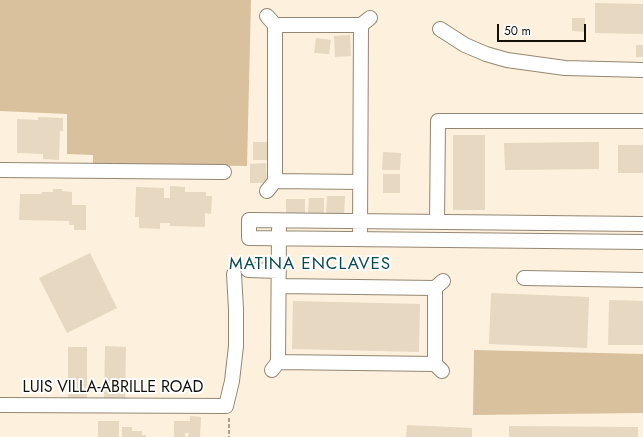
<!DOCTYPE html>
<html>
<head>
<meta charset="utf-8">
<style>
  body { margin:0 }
  #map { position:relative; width:643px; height:437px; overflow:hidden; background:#fdf1de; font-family:Jost,sans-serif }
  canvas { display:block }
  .scale { position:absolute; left:497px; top:24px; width:89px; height:18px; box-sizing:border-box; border:2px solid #151109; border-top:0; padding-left:5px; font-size:12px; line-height:14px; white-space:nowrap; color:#151109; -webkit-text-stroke:3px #fff; paint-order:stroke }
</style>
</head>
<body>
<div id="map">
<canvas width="643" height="437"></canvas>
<div class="scale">50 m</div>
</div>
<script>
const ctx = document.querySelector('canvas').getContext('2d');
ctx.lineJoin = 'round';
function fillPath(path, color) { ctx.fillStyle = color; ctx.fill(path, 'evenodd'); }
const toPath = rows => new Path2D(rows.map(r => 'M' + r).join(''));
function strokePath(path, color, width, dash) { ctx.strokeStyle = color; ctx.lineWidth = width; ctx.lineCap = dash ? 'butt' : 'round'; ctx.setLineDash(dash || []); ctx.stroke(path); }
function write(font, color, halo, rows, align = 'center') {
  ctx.font = font + ' Jost,sans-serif'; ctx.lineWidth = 4; ctx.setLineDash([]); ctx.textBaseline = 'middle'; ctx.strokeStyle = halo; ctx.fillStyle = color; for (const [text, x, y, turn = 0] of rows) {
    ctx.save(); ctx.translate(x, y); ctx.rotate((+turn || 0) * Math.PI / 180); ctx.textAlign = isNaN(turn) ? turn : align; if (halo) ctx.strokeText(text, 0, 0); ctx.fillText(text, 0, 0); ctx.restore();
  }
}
fillPath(toPath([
  [0,0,251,0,247,166,93,164,93,155,67,154,67,114,0,111],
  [474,350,643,354,643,413,473,415]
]), '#d8c19c');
fillPath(toPath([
  [595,3,643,4,643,34,595,33],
  [572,18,585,18,585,32,572,31],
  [350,35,351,56,335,57,334,36],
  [316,38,331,40,329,54,314,53],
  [636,45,643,45,643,57,636,57],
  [38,117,63,118,63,131,60,131,59,160,43,159,43,154,17,153,17,119,38,120],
  [453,135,485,135,485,210,453,210],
  [253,142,269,142,269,160,253,160],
  [599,142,599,169,505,170,504,143],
  [618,145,643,145,643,173,618,173],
  [383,152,401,153,400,170,382,170],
  [266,163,267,183,250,183,250,164],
  [383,174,400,174,400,193,383,193],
  [170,186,185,187,185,192,206,192,206,196,212,196,211,214,205,213,205,227,170,226,170,223,160,223,160,229,139,228,139,217,135,217,136,187,164,188,164,198,170,198],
  [53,189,62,189,62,191,72,192,72,205,86,205,86,230,74,230,74,225,69,225,69,221,19,220,20,194,41,194,42,192,53,192],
  [327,196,345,196,344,216,326,215],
  [309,198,324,198,324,215,308,214],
  [286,199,305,199,305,216,286,216],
  [90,253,117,308,67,333,39,278],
  [491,293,589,297,587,348,489,344],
  [609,300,643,301,643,345,608,345],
  [293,301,420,304,419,352,292,349],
  [105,346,126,347,125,399,104,399],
  [68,347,87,347,87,398,68,398],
  [190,416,201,417,200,437,188,437,189,433,185,433,185,437,174,437,174,421,190,421],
  [98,421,119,421,119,437,98,437],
  [407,425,472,428,472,437,406,437],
  [509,426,638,427,638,437,509,437],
  [122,427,132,427,132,431,142,431,142,435,146,435,146,437,122,437]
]), '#e6d8c1');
const minor = toPath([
  [267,16,275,25,275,181,267,191],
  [275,25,361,25,370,18],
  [440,29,465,45,486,54,507,60,565,68,643,70],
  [0,170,224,172],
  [275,181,360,182],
  [437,222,438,121,643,121],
  [643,224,249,220,249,238,643,242],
  [360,231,361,25],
  [248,270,279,271],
  [524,278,643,280],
  [279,286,435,288,443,281],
  [278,362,435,364,442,371],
  [435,364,435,288],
  [272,370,278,362,279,229],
  [0,405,226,406,232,381,236,346,236,309,234,274]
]);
strokePath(minor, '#948772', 16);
strokePath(toPath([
  [229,418,229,437]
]), '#a9a091', 2, [4, 2]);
strokePath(minor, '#fff', 14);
write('16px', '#151109', '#fff', [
  ["LUIS VILLA-ABRILLE ROAD",113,388]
]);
ctx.letterSpacing = '1px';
write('17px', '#0c4c50', '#fff', [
  ["MATINA ENCLAVES",310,265]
]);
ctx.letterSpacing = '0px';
</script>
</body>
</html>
